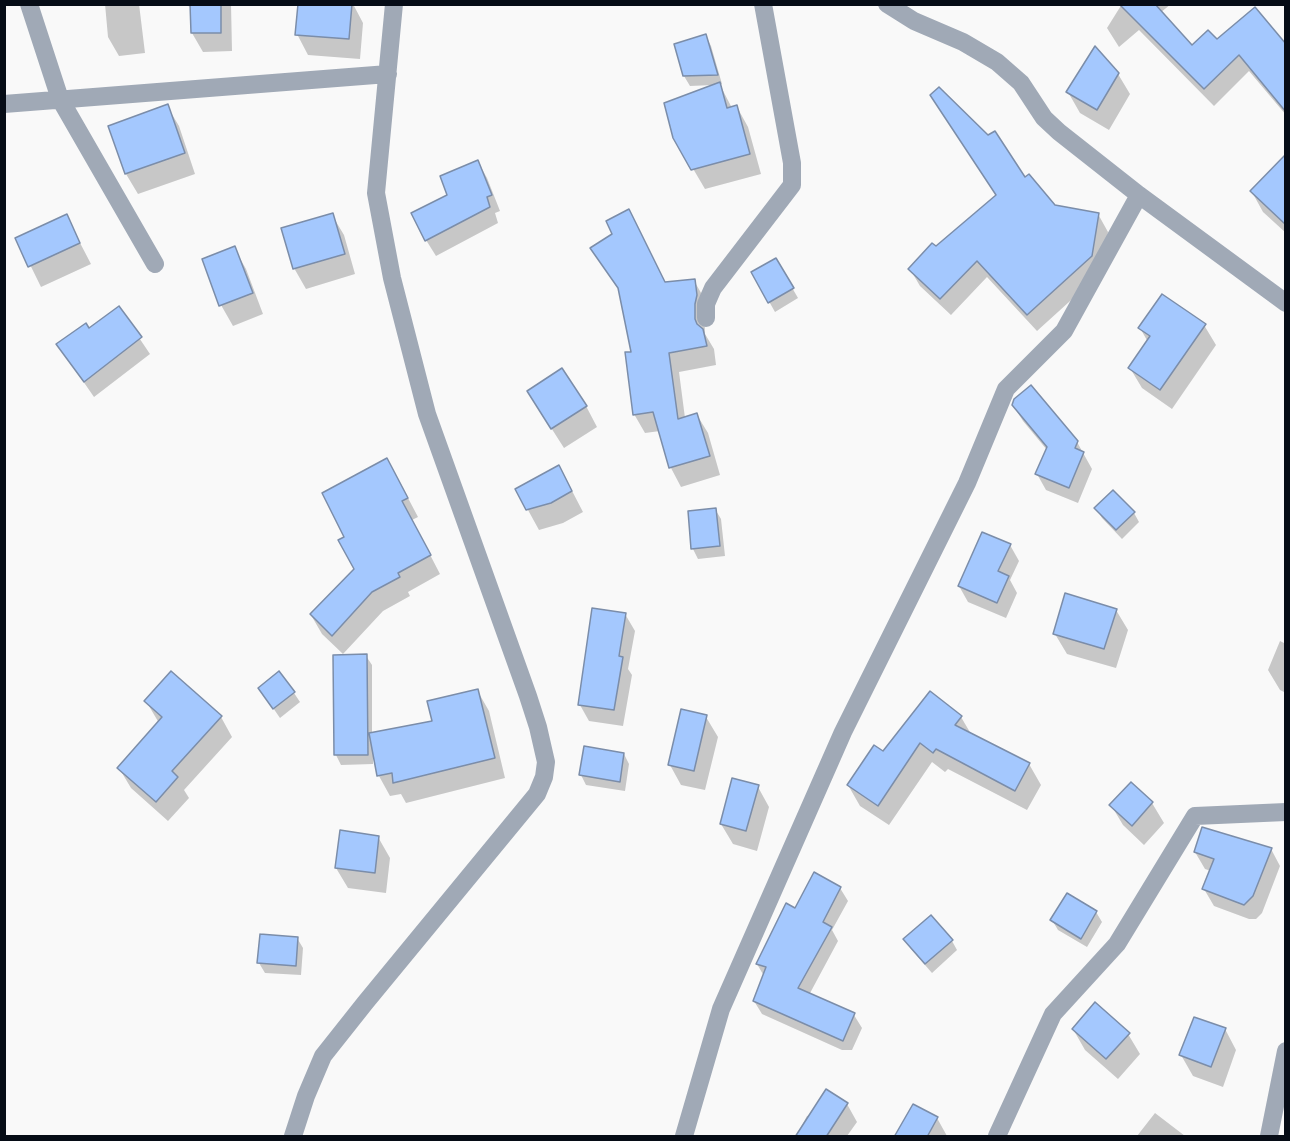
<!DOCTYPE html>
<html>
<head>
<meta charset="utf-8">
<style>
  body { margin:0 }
  #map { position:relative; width:1290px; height:1141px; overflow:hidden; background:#f9f9f9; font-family:"PT Serif",serif }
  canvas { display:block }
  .frame { position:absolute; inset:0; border:6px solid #060c16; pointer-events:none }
</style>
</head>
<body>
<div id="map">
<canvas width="1290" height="1141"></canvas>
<div class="frame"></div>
</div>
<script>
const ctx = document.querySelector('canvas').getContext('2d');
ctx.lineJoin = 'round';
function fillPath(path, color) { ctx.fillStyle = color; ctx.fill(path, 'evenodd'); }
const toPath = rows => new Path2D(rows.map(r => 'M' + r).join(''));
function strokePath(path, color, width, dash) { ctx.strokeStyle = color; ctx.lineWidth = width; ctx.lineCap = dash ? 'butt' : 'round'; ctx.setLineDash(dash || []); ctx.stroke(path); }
fillPath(toPath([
  [105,4,139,4,145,53,119,56,108,37],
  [179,4,231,4,232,51,203,52,192,33,192,7],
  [300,4,353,4,363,23,360,59,308,55,297,34],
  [1122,4,1171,4,1160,13,1192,48,1217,41,1286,47,1286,115,1249,71,1214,106,1139,30,1119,47,1107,28],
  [706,36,711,46,722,84,720,85,732,108,737,107,748,127,761,174,705,189,675,138,713,85,690,86,684,76],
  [1118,74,1130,94,1109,130,1080,113,1068,92],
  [167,106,179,126,195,174,138,194,126,174,110,126],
  [1286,156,1286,233,1263,212,1252,192],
  [478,162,487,178,500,211,495,213,498,223,436,256,426,240,449,195],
  [1025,179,1055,206,1098,214,1108,232,1101,273,1037,331,987,277,951,315,920,286,910,269],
  [629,211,666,284,693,279,704,298,705,334,714,349,716,365,679,372,685,418,697,415,708,433,720,475,681,487,671,468,660,431,645,433,634,414,633,353,620,292,592,249,614,235],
  [332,215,344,235,355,274,306,289,294,268],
  [66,216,91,264,41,287,17,238],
  [234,248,246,269,263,314,233,326,221,305],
  [776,260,798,298,775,312,753,273],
  [119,308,150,354,94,397,58,345,89,330],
  [1204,325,1216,345,1172,409,1142,388,1130,368,1148,342,1140,328],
  [1013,405,1077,442,1092,469,1078,503,1046,490,1037,474,1047,450,1023,421],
  [586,406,597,427,564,448,541,412],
  [398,479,418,517,412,520,440,574,408,592,410,596,383,611,343,654,322,634,311,615,356,569,346,537],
  [570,487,583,512,563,523,539,530,517,490],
  [1096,508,1134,513,1139,522,1122,539,1102,518],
  [715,509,721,519,725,556,698,559,693,549],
  [1010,545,1019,561,1010,580,1017,593,1006,618,968,602,959,586],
  [1116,610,1128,630,1116,668,1067,654,1055,634],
  [625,614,635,631,628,669,632,675,623,726,589,721,580,705],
  [1280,641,1286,644,1286,693,1280,690,1268,670],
  [366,656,372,665,372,734,434,722,477,690,489,711,505,778,406,803,401,794,390,796,379,776,374,754,373,754,373,764,341,765,336,755],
  [260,689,294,693,300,702,280,718],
  [146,701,221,717,232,737,184,790,189,798,168,821,131,788,119,768,159,723],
  [706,717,718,737,705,790,681,785,670,765],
  [961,717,971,734,1029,764,1041,785,1027,810,948,769,945,772,932,762,889,825,860,806,848,785,883,753],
  [624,754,629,764,625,791,586,785,581,775],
  [758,787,769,807,757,851,733,844,721,824],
  [1152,803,1164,823,1144,845,1123,825,1111,805],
  [378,837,390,858,386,893,348,888,336,868],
  [1271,849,1280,866,1262,913,1256,919,1249,919,1214,906,1204,889,1211,871,1205,869,1195,852],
  [840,888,848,901,832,930,838,941,809,995,854,1015,862,1028,852,1050,842,1050,762,1014,754,1001,764,976,757,964],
  [1067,895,1096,912,1102,922,1087,947,1058,930,1052,920],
  [297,938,303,948,301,975,265,973,259,963],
  [905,940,952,941,957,950,932,973,911,949],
  [1073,1029,1128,1034,1140,1054,1118,1079,1085,1050],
  [1225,1029,1236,1050,1223,1087,1193,1076,1181,1055],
  [847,1104,857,1122,847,1136,796,1136,807,1116],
  [1155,1113,1185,1136,1137,1136],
  [937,1118,947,1136,896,1136]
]), '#0003');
const building = toPath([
  [190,4,221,4,221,33,191,33,190,4],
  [298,4,352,4,349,39,295,35,298,4],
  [1119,4,1155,4,1192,45,1208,30,1217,39,1255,7,1286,44,1286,112,1239,55,1204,89,1119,4],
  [706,34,718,75,683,76,674,44,706,34],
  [1095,46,1119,73,1097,110,1066,92,1095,46],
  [720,82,727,108,737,105,750,154,691,170,673,138,664,103,720,82],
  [939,87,988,135,995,131,1025,177,1029,174,1055,205,1099,213,1092,256,1027,315,977,261,940,299,908,269,932,243,936,246,996,195,930,95,939,87],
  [168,104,185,153,125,174,108,126,168,104],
  [1286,154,1286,225,1250,191,1286,154],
  [478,160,492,195,487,197,490,207,425,241,411,213,447,195,440,176,478,160],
  [629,209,665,282,695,279,697,295,695,304,695,319,697,324,703,329,707,346,669,353,678,419,697,413,710,456,669,468,653,412,633,415,625,352,631,352,618,288,590,248,612,234,606,221,629,209],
  [333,213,345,254,293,269,281,228,333,213],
  [67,214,80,243,28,267,15,238,67,214],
  [235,246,253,293,219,306,202,259,235,246],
  [776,258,794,288,768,303,751,272,776,258],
  [1162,294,1206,324,1160,390,1128,368,1150,336,1138,328,1162,294],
  [119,306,142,337,84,382,56,344,86,323,89,328,119,306],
  [562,368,587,406,551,429,527,391,562,368],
  [1031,385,1078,441,1075,448,1084,452,1069,488,1035,474,1047,447,1012,405,1014,399,1031,385],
  [387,458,408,498,402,501,431,555,398,573,400,577,372,592,332,636,310,614,354,569,338,540,344,537,322,493,387,458],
  [559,465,572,491,551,503,526,510,515,489,559,465],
  [1113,490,1135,512,1116,530,1094,508,1113,490],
  [716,508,720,546,691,549,688,511,716,508],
  [982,532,1011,544,998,571,1009,576,997,603,958,586,982,532],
  [1065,593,1117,609,1104,649,1053,634,1065,593],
  [592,608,626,613,619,656,623,657,614,710,578,705,592,608],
  [367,654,368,755,334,755,333,655,367,654],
  [171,671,222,716,172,771,178,777,156,802,117,768,162,717,144,701,171,671],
  [279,671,295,692,273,709,258,688,279,671],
  [478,689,495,758,393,783,392,773,377,776,369,733,432,721,427,701,478,689],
  [930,691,962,716,955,725,1030,763,1015,791,936,749,933,753,920,743,878,806,847,785,874,745,883,751,930,691],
  [681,709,707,715,694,771,668,765,681,709],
  [584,746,624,753,620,782,579,775,584,746],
  [732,778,759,785,746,831,720,824,732,778],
  [1131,782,1153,802,1132,826,1109,805,1131,782],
  [1202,827,1272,848,1253,896,1244,905,1202,889,1214,859,1194,852,1202,827],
  [340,830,379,836,375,873,335,868,340,830],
  [814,872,841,887,823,922,832,927,798,988,855,1013,843,1041,753,1001,766,967,756,964,786,903,795,908,814,872],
  [1067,893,1097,911,1081,939,1050,920,1067,893],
  [931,915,953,940,925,964,903,939,931,915],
  [260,934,298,937,296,966,257,963,260,934],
  [1095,1002,1130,1033,1106,1059,1072,1029,1095,1002],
  [1194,1017,1226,1028,1211,1067,1179,1055,1194,1017],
  [826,1089,848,1103,826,1137,795,1137,826,1089],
  [913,1104,938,1117,927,1137,894,1137,913,1104]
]);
fillPath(building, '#a4c8fe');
strokePath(building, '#7b8da9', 1.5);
strokePath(toPath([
  [29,4,60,99,155,264],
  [887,4,914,21,963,42,997,62,1021,83,1044,118,1059,132,1139,195,1286,303],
  [4,104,388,74],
  [706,318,706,304,713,288,792,185,792,163,763,4],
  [293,1136,306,1096,323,1056,365,1003,537,794,544,777,546,762,538,727,528,696,427,414,392,278,376,193,394,4],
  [684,1136,721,1009,843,732,967,483,1006,389,1064,331,1139,195],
  [997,1136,1053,1014,1117,944,1195,816,1286,812],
  [1269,1136,1286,1051]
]), '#a0a9b6', 18);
</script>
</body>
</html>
